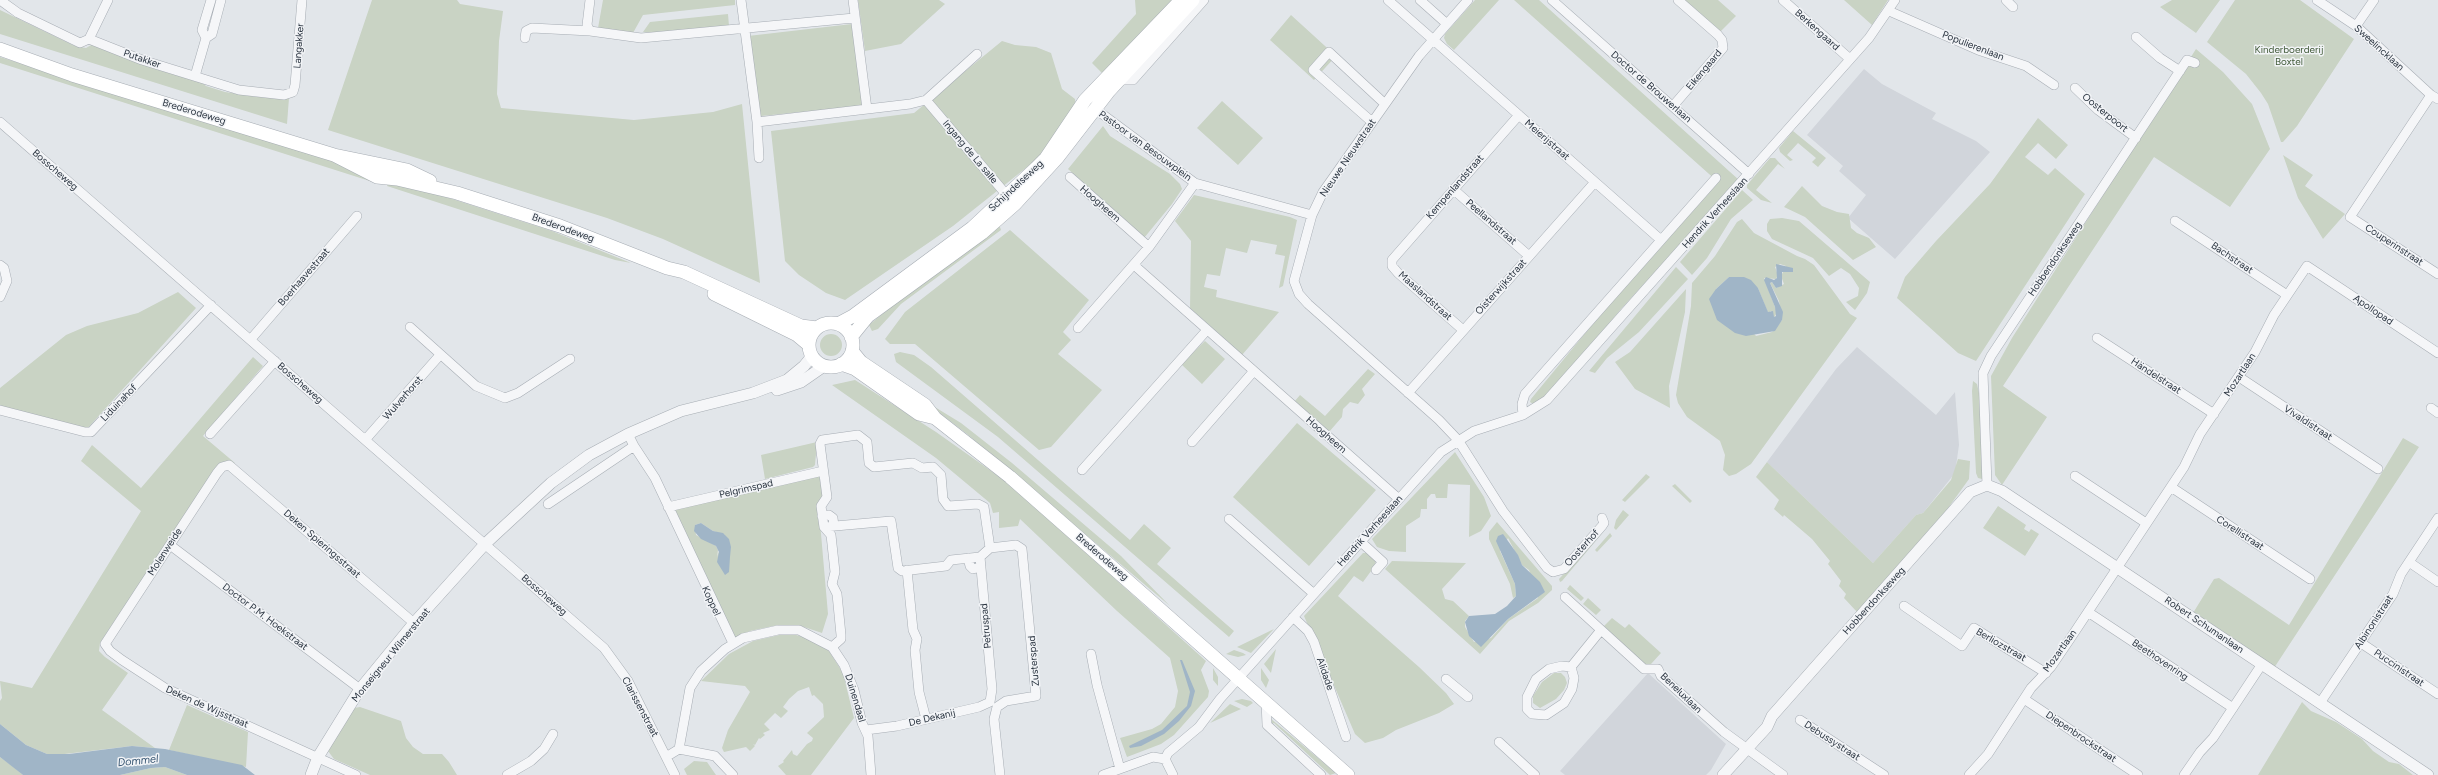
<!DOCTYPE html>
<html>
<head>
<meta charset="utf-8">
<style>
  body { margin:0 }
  canvas { display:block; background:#e2e6ea }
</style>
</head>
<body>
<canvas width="2438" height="775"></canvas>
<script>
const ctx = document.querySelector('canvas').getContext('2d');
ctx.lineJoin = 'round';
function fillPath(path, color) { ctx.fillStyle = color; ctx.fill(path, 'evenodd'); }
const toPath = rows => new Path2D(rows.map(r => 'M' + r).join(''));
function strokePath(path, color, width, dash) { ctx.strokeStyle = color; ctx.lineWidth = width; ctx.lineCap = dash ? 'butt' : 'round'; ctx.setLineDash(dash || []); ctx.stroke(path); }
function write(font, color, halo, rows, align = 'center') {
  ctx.font = font + ' Figtree,sans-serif'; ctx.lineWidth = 3; ctx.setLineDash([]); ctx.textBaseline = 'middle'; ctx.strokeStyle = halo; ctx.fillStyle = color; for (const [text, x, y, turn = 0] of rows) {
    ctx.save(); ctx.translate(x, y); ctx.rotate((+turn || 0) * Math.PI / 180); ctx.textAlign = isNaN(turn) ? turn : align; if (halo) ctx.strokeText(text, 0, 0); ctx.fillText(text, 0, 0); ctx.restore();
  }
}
fillPath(toPath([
  [1864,69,1882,84,1936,113,1932,119,1976,141,1990,152,1895,259,1848,218,1866,195,1839,171,1843,166,1807,135],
  [1857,347,1936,415,1955,392,1959,445,1955,473,1923,513,1916,515,1873,563,1767,462,1836,369],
  [1648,673,1726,744,1711,770,1706,775,1565,775,1560,771]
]), '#d1d5db');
fillPath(toPath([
  [372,0,457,0,460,4,503,11,499,41,497,94,501,108,634,120,713,112,742,104,760,283,663,239,607,218,328,130],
  [603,0,735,0,735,5,643,15,633,33,598,28],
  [858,0,939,0,945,4,901,44,865,51],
  [1135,0,1179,0,1104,75,1092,63,1136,14],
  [1475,0,1499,0,1454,50,1447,44,1444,38,1445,34],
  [1514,0,1539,0,1739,180,1621,309,1560,383,1535,405,1530,402,1531,399,1596,320,1718,182],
  [1682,0,1718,0,1736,16,1719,33],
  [1844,0,1888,0,1872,25],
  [2172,0,2220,0,2196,33,2160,7],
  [2235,0,2300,0,2354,39,2297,126,2283,142,2281,142,2268,104,2261,93,2246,74,2207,42],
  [0,10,75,46,86,48,93,44,149,67,203,83,206,86,225,92,258,97,289,98,287,124,0,34],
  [728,14,729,26,653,33,643,32,650,22],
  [1291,15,1336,56,1314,80,1270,40],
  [852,24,863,106,761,116,748,36],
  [1002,41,1015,45,1036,47,1051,53,1062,89,1075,99,1076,110,1041,156,953,226,845,300,826,293,799,275,785,261,771,131,914,113],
  [2196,49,2223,72,2252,104,2270,149,2230,207,2154,157,2003,386,2047,417,2002,485,1995,475,1991,376,2012,338],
  [0,57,344,164,376,183,0,63],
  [1222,101,1263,138,1238,165,1197,128],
  [2038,118,2068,145,2056,159,2038,143,2025,157,2048,175,2055,168,2085,194,1976,361,1958,353,1897,298,1905,277,1936,241,1990,184],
  [1103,126,1110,136,1170,174,1180,184,1182,189,1172,204,1144,238,1068,169],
  [1793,131,1826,158,1818,167,1812,162,1816,158,1798,143,1787,155,1793,160,1790,161,1780,152,1779,148],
  [2283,155,2313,175,2305,186,2345,214,2323,239,2298,198],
  [1770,158,1775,158,1785,169,1778,164,1756,190,1772,203,1761,200,1747,188,1747,185],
  [390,179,552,231,631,263,615,260,387,186],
  [1802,186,1822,206,1837,212,1849,214,1851,228,1857,233,1869,238,1876,247,1853,260,1805,217,1784,207],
  [1742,190,1753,200,1731,219,1707,258,1692,275,1680,262],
  [1194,195,1290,217,1297,220,1283,286,1279,288,1285,256,1275,254,1277,245,1251,240,1247,253,1226,248,1220,276,1207,274,1204,287,1217,290,1216,297,1279,312,1242,355,1190,310,1191,241,1175,221],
  [1782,218,1799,221,1870,282,1867,293,1855,310,1846,302,1858,296,1859,288,1850,274,1841,268,1829,276,1813,258,1772,239,1767,231,1767,224,1770,219],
  [1742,219,1754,233,1797,256,1805,259,1814,265,1850,314,1857,318,1751,464,1736,474,1729,476,1723,470,1725,455,1720,441,1687,417,1678,403,1676,395,1691,306,1692,283,1715,256,1737,222],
  [1780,264,1786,266,1781,276,1784,284,1776,288,1772,282,1770,283,1779,301,1782,320,1772,332,1756,336,1716,289,1729,277,1737,278,1758,288,1768,313,1771,311,1774,318,1777,312,1775,307,1764,278,1776,279,1778,275,1775,267],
  [999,224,1001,230,901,304,878,329,872,331,869,325,912,289],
  [1010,230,1089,300,1063,332,1071,340,1058,354,1102,390,1051,447,1039,450,915,344,890,344,885,339,905,312],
  [1676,267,1688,279,1639,332,1607,358,1595,373,1589,371],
  [1686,289,1685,312,1669,386,1670,408,1635,389,1615,362,1630,352],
  [178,292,196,308,86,430,0,408,0,388,66,335,87,326,138,313],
  '820 345a11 11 0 1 1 22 0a11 11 0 1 1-22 0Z',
  [1205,341,1225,359,1202,384,1181,364],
  [900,352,914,355,931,367,1130,540,1144,524,1171,548,1157,564,1234,631,1229,637,998,437,896,362,894,354],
  [253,357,263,366,203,436,235,463,224,462,215,469,100,643,99,651,105,657,128,673,102,710,155,748,132,746,56,755,47,754,26,745,0,724,0,701,2,698,0,681,32,688,141,511,81,461,92,445,141,488],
  [1368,369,1375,374,1362,389,1365,395,1358,404,1350,402,1343,409,1342,417,1329,432,1294,402,1300,395,1325,416],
  [855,380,936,432,1011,485,1206,661,1201,670,1209,691,1208,697,1174,735,1161,744,1127,757,1120,738,1152,729,1161,724,1175,707,1178,691,1170,658,1117,611,1020,519,1018,526,999,528,999,512,993,513,990,503,936,458,832,385],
  [1973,381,1977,384,1979,393,1984,470,1982,479,1978,478,1976,473,1972,391],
  [920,398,961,423,1012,463,1121,556,1170,606,967,434],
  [1297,423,1376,490,1309,566,1233,497],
  [2403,438,2419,447,2274,668,2193,613,2214,579,2219,578,2289,625],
  [817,442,815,465,813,467,765,479,761,455],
  [1455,452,1484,497,1491,516,1481,531,1469,537,1470,485,1448,484,1447,498,1436,498,1435,494,1431,494,1427,499,1427,509,1421,509,1420,517,1406,526,1406,552,1389,551,1377,547,1372,539],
  [1958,459,1970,461,1969,479,1946,511,1857,612,1844,598,1846,594,1839,586,1841,581,1828,564,1830,561,1812,539,1784,515,1783,517,1774,509,1779,500,1756,477,1767,462,1873,563,1916,515,1923,513,1951,480],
  [819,474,823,497,819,511,828,614,822,633,798,625,778,625,750,631,733,639,674,508],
  [701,523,713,531,725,535,717,557,718,550,716,546,696,535,695,525],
  [1646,474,1650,477,1625,502,1622,500],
  [1675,484,1692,501,1690,503,1672,486],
  [1998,506,2026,525,2024,529,2029,532,2031,529,2039,534,2025,556,1983,528],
  [1623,510,1629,515,1616,530,1614,528,1616,520],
  [1497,522,1552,586,1552,590,1538,603,1509,621,1480,654,1385,569,1392,561,1466,563,1442,589,1445,599,1453,601,1469,616,1465,621,1465,627,1474,642,1491,638,1508,619,1538,598,1529,570,1522,565,1508,538,1500,551,1515,584,1516,596,1513,598,1510,584,1489,539,1489,532],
  [1605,530,1562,581,1560,582,1559,579],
  [1610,533,1612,536,1597,552,1595,550],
  [1363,553,1366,553,1376,561,1374,567,1363,582,1354,576,1338,596,1419,667,1446,693,1454,704,1439,713,1396,730,1383,738,1365,743,1355,734,1304,616],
  [1570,585,1584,598,1581,601,1567,589],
  [1588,598,1601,610,1596,615,1583,604],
  [1612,618,1625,628,1629,624,1661,653,1651,664,1643,664,1604,626],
  [1274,629,1251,653,1237,647],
  [779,635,796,635,815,640,829,651,843,673,854,718,811,775,786,775,778,766,784,762,783,761,792,750,793,754,797,756,807,744,812,741,813,738,807,733,824,717,823,704,814,695,812,696,809,687,798,691,789,699,783,707,788,711,781,718,775,713,764,724,770,730,763,733,765,735,760,739,759,738,755,745,753,744,755,746,750,751,746,747,724,752,722,748,728,730,750,692,745,686,701,681,729,654,753,641],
  [1276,649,1271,673,1264,664],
  [1234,650,1243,653,1246,655,1238,657,1226,654],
  [1213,668,1218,677,1218,686,1213,680],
  [1261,668,1269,680,1266,688,1261,680],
  [1554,673,1561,673,1565,677,1567,683,1564,690,1556,699,1540,708,1533,703,1533,696,1542,682],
  [1242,699,1251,701,1253,703,1247,707,1234,701],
  [2302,702,2311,711,2336,722,2362,739,2373,751,2389,762,2399,764,2413,775,2258,775],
  [1230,704,1241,709,1210,723],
  [187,705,248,732,246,767,169,750],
  [360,707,401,721,406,738,413,747,423,754,442,754,449,762,457,775,370,775,334,759,328,751,354,708],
  [1270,718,1336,773,1330,775,1274,723,1272,724,1269,720],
  [0,757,11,765,23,775,0,775],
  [694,761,707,762,716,775,687,775,684,769],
  [165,767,187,775,120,775,151,768]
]), '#c9d3c4');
fillPath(toPath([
  [1776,264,1793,268,1793,272,1782,272,1782,286,1776,288,1772,282,1770,283,1783,312,1782,320,1775,331,1746,336,1735,333,1717,320,1709,299,1716,289,1729,277,1744,277,1751,280,1758,288,1768,312,1773,311,1774,317,1776,316,1775,307,1764,280,1766,277,1774,280,1777,278],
  [701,523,713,531,723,533,729,539,731,547,730,557,729,572,725,575,717,562,719,552,716,546,701,539,694,531,695,525],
  [1503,534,1518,555,1522,565,1540,582,1545,592,1508,619,1481,647,1469,636,1465,622,1469,616,1495,614,1507,606,1516,596,1515,584,1496,541,1498,536],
  [1180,660,1182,660,1195,691,1191,706,1179,721,1164,734,1141,746,1130,748,1129,746,1133,744,1162,730,1187,706,1190,692],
  [0,724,26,745,47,754,69,754,132,746,165,749,242,765,255,775,187,775,165,767,151,768,120,775,23,775,0,757]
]), '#a0b5c7');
const minor = toPath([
  [0,0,18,13,80,43,89,39,142,60,239,90,284,95,293,92,295,85,302,0],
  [590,0,587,25,590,31],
  [741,0,757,122,759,158],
  [853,0,867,109],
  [1388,0,1661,240],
  [1420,0,1447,24],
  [1468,0,1419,56,1323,192,1312,215,1294,281,1299,294,1308,304,1439,420,1458,440,1503,511,1547,568,1553,572,1564,569,1602,526,1604,523,1602,518],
  [1552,0,1749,174],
  [1783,0,1850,59],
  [2006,0,2013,7],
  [2317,0,2356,26,2431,95,2438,99],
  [1889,11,1978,50,2026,66,2054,85],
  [2356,26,2374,0],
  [2136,37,2160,58,2180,71],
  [206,38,202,30,211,0],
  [525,38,526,31,532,28,590,31,641,38,854,18],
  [89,39,108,0],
  [195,76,206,38,212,34,221,0],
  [1119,80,1133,80,1204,0],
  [2075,88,2098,110,2136,138],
  [2431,95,2350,217,2438,274],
  [926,100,1010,199],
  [1673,106,1723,48,1722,40,1718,35,1678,0],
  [1094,108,1195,183,1312,215],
  [0,122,604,648,628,681,675,775],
  [757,122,910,104,926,100,977,54],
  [1372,122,1313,70,1329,52,1385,104],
  [1070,177,1149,247],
  [1453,189,1529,256],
  [2175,221,2287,295],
  [0,265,4,268,7,281,0,297],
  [1134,265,1399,499],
  [410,327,476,386,505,398,518,393,570,359],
  [1078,328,1149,247,1195,183],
  [1463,330,1398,273,1392,266,1392,260,1519,115],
  [2097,338,2214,414],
  [251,339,357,216],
  [2239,377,2378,469],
  [1408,393,1595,182],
  [2431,408,2438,413],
  [0,410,85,432,91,432,211,305],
  [1523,415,1522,404,1525,394,1716,178],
  [210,434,275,361],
  [628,434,634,446,655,478,733,643],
  [365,440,440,355],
  [1192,442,1253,372],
  [1082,470,1207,330],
  [2075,476,2146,523],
  [1987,485,1983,373,1991,356,2187,60,2195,63],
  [2171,487,2310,579],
  [548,504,634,446],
  [668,507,823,471],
  [822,516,829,515,833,518,834,526],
  [1229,519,1314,594],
  [824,527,891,521,898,568,902,571,946,566,951,560,980,557,990,548,1016,545,1022,549,1036,696,1006,701,997,707,994,719,1000,775],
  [1361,542,1383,562,1376,570],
  [170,545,360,689],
  [968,558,970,566,973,569,981,567],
  [2409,562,2438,582],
  [907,570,913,630,917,639,915,650,919,692,926,719],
  [1565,597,1644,669,1658,669,1661,676,1724,732,1783,775],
  [1904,606,1962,646,1974,628,2046,673],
  [2088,612,2233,708],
  [1293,617,1308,631,1314,642,1346,737],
  [2361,643,2438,694],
  [832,647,841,639,841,635,837,594,832,584,835,572,831,535,824,527,821,506,827,497,820,444,822,440,858,435,867,442,869,463,874,467,913,463,922,468,933,467,941,475,943,499,948,506,978,504,984,507,990,548],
  [1091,654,1097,685,1120,769],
  [1571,667,1574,678,1572,689,1564,703,1546,715,1532,714,1527,709,1527,697,1536,679,1549,669,1562,666,1571,667,1601,630],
  [1446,679,1468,697],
  [2024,699,2138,775],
  [1266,701,1267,725,1321,775],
  [2320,703,2393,594,2401,574,2438,518],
  [1800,720,1884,775],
  [866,730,897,726,979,707,990,702,992,689,980,557],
  [1499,742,1535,775],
  [679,749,715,756,733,775],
  [666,757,679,749,690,688,701,671,725,649,743,638,778,630,799,630,832,647,844,665,854,690,862,723,868,736,871,775],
  [356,775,165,688,122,660,110,651,105,644,217,473,222,467,229,465,414,623],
  [507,775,531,761,544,749,553,734],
  [1103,775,1153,757,1165,759],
  [1173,775,1165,759,1168,753,1199,727,1220,699,1441,452,1474,431,1523,415,1547,400,1869,38,1895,0],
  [1969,775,1988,754,2031,688,2051,667,2070,639,2184,467,2200,434,2255,352,2274,315,2307,266,2438,353],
  [2184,775,2200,752,2213,738,2262,664]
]);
const tertiary = toPath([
  [777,390,801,382,824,366],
  [311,775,318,757,360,689,414,623,485,544,551,483,589,455,628,434,681,411,753,393,787,380,804,366,812,356],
  [1723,775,1767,727,1772,716,1970,492,1987,485,2002,491,2428,775]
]);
const secondary = toPath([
  [0,49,72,75,334,155,407,170,430,181],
  [334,155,377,177,397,179,457,193,560,226,667,268,684,272,801,326,817,328],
  [714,294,797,335,809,345],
  '809 345a22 22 0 1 1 44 0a22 22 0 1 1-44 0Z',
  [838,324,853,316,972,228,1036,168,1046,158,1085,100,1181,0],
  [851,337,868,316,982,233,1015,204,1058,157,1109,91,1193,0],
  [852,351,861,362,925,405,935,418,1010,477,1348,775],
  [841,364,855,369,919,414,935,418]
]);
strokePath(minor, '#a7adb4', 10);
strokePath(tertiary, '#a7adb4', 12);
strokePath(secondary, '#a7adb4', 14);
strokePath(minor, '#f5f6f8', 9);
strokePath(tertiary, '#f5f6f8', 11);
strokePath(secondary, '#fff', 13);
write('10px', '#2b3541', '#f2f4f7', [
  ["Berkengaard",1817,30,42],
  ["Langakker",299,46,-86],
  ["Populierenlaan",1973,46,21],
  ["Sweelincklaan",2379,48,42],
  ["Putakker",142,59,19],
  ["Eikengaard",1704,70,-50],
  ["Doctor de Brouwerlaan",1651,87,41],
  ["Brederodeweg",194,112,17],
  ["Oosterpoort",2105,113,39],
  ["Meierijstraat",1547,140,41],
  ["Pastoor van Besouwplein",1145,146,36],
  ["Ingang de La salle",970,152,50],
  ["Nieuwe Nieuwstraat",1348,158,-56],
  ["Bosscheweg",55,170,41],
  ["Schijndelseweg",1016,186,-43],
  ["Kempenlandstraat",1455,187,-49],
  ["Hoogheem",1100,204,41],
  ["Hendrik Verheeslaan",1715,213,-48],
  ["Peellandstraat",1491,222,41],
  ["Brederodeweg",563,228,20],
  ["Couperinstraat",2394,245,33],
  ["Bachstraat",2232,258,34],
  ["Hobbendonkseweg",2055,259,-56],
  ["Boerhaavestraat",304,277,-49],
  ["Oisterwijkstraat",1501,287,-48],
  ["Maaslandstraat",1425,296,42],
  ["Apollopad",2373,310,34],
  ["Mozartlaan",2240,375,-57],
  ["Händelstraat",2156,376,33],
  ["Bosscheweg",300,383,41],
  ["Wulverhorst",403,398,-49],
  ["Liduinahof",119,403,-46],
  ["Vivaldistraat",2308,423,33],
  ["Hoogheem",1326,435,41],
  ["Pelgrimspad",746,489,-13],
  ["Hendrik Verheeslaan",1370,531,-48],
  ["Corellistraat",2240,533,33],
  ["Deken Spieringsstraat",322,544,41],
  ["Oosterhof",1582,548,-48],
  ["Molenweide",165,552,-57],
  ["Brederodeweg",1102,557,41],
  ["Bosscheweg",544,595,41],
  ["Koppel",711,601,65],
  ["Hobbendonkseweg",1874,601,-48],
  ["Doctor P.M. Hoekstraat",265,617,37],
  ["Albinonistraat",2374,622,-57],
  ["Robert Schumanlaan",2204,625,34],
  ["Petruspad",986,626,-95],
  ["Berliozstraat",2001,645,30],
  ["Mozartlaan",2060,651,-54],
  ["Monseigneur Wilmerstraat",391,655,-51],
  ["Beethovenring",2160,660,34],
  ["Zusterspad",1034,661,-95],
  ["Puccinistraat",2399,668,34],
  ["Alidade",1325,674,71],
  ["Beneluxlaan",1681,693,44],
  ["Duinendaal",855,698,73],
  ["Deken de Wijsstraat",207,707,24],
  ["Clarissenstraat",640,707,62],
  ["De Dekanij",932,718,-13],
  ["Diepenbrockstraat",2081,737,34],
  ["Debussystraat",1832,741,33]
]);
write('10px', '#425b3a', '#f2f4f7', [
  ["Kinderboerderij",2289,50],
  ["Boxtel",2289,62]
]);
write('italic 11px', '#385672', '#f2f4f7', [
  ["Dommel",138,761,-6]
]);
</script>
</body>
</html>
